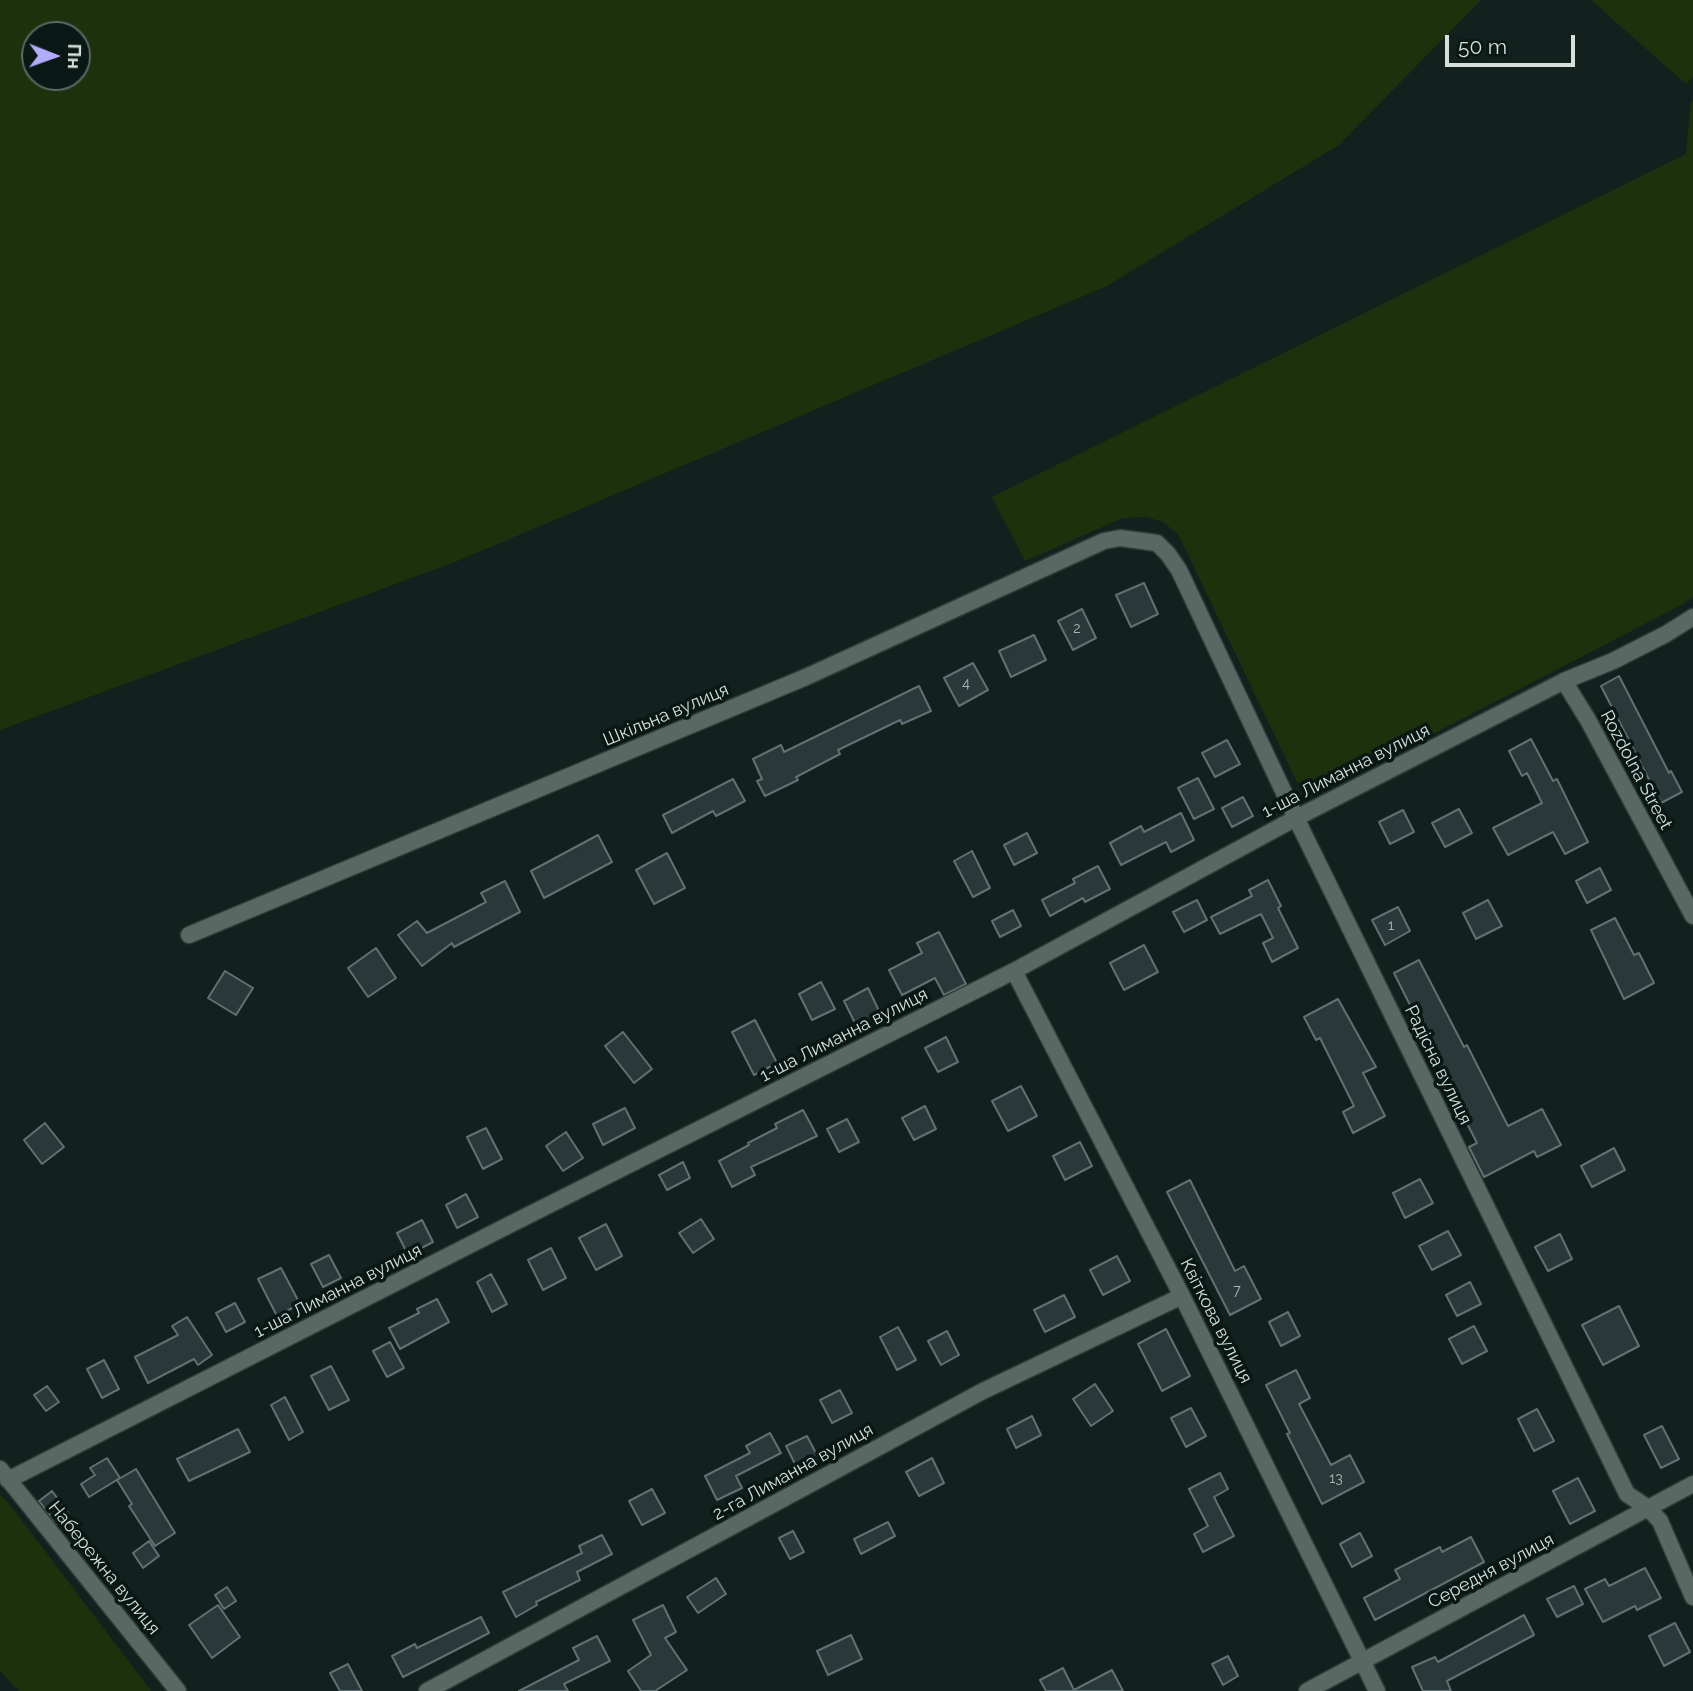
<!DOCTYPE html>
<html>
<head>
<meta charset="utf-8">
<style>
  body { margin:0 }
  #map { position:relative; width:1693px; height:1691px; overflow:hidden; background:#12211e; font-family:Raleway,sans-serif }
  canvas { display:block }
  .north { position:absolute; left:21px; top:21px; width:70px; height:70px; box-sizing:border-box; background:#091814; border:2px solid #5b6864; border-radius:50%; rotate:91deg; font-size:19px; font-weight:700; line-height:28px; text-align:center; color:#d6dfdc }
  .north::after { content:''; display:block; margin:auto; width:24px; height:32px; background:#b3adf9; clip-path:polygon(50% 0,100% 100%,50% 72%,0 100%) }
  .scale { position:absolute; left:1445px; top:35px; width:130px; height:32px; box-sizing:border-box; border:4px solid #d6dfdc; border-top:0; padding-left:9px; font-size:21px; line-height:24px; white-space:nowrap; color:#d6dfdc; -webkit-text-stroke:5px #091814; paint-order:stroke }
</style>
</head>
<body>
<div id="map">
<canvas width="1693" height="1691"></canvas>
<div class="north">Пн</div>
<div class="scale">50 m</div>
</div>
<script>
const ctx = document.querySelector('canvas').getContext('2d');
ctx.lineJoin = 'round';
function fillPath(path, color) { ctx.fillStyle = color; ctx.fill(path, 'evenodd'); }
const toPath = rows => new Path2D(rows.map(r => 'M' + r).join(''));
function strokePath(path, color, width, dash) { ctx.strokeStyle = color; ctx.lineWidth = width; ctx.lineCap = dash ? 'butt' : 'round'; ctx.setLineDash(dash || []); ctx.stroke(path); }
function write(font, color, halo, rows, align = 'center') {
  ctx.font = font + ' Raleway,sans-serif'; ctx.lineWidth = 7; ctx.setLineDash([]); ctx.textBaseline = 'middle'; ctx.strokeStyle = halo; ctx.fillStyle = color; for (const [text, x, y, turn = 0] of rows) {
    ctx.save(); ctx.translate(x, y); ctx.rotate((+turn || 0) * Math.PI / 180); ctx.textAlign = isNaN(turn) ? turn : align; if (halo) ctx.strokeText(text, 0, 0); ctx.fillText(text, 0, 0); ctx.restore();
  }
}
fillPath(toPath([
  [0,0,1481,0,1339,145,1105,287,455,562,0,730],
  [35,35,77,35,77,77,35,77],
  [1591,0,1693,0,1693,77,1686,84],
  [1693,100,1693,597,1683,604,1312,797,1297,782,1178,534,1163,522,1146,517,1123,518,1025,561,992,497,1686,154,1691,102],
  [0,1495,8,1502,151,1691,19,1691,0,1671]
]), '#1e310d');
const building = toPath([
  [1144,583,1158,614,1131,627,1116,595,1144,583],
  [1082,609,1096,638,1073,650,1058,621,1082,609],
  [1034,635,1046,660,1011,677,999,651,1034,635],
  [973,663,988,690,959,706,944,678,973,663],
  [1619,676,1669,773,1671,771,1682,792,1661,803,1601,686,1619,676],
  [919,686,931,711,902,724,900,720,838,750,840,754,796,777,798,780,765,796,757,781,762,779,753,759,781,745,784,752,919,686],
  [1531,739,1553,781,1557,779,1588,842,1565,854,1553,832,1508,855,1493,828,1542,803,1527,773,1522,776,1509,751,1531,739],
  [1227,740,1240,764,1215,777,1202,753,1227,740],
  [1198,778,1214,809,1194,819,1178,788,1198,778],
  [733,779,745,801,716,816,713,811,672,833,663,815,733,779],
  [1243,797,1253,816,1232,827,1222,808,1243,797],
  [1459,809,1472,833,1445,847,1432,823,1459,809],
  [1403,810,1414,832,1390,844,1379,822,1403,810],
  [1181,813,1194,840,1171,852,1166,842,1121,865,1110,843,1141,826,1144,832,1181,813],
  [1027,833,1037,853,1014,865,1004,845,1027,833],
  [598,835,612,862,544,898,531,871,598,835],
  [972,851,990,888,973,897,954,861,972,851],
  [667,853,685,888,654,904,636,870,667,853],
  [1098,866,1110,889,1085,902,1083,898,1050,916,1042,900,1075,883,1073,879,1098,866],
  [1600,868,1611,890,1587,903,1576,881,1600,868],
  [1268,880,1281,906,1278,908,1298,948,1272,962,1263,943,1273,938,1261,914,1220,934,1211,917,1252,896,1249,890,1268,880],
  [505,881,520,912,454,947,452,943,422,966,398,935,417,921,427,933,486,902,481,893,505,881],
  [1197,900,1207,920,1184,932,1173,912,1197,900],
  [1488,900,1502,926,1476,939,1463,913,1488,900],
  [1398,907,1410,931,1385,945,1372,920,1398,907],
  [1013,910,1021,926,1000,937,992,921,1013,910],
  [1615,918,1634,955,1639,953,1654,983,1624,999,1591,930,1615,918],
  [939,932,966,984,944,995,935,978,902,995,889,970,922,953,917,943,939,932],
  [1144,945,1158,972,1124,990,1110,963,1144,945],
  [376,948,396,978,368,997,348,968,376,948],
  [1419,960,1464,1047,1467,1045,1508,1126,1542,1109,1561,1145,1537,1157,1534,1151,1484,1177,1469,1147,1477,1143,1456,1102,1458,1101,1411,1015,1414,1013,1394,973,1419,960],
  [225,971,253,988,236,1015,208,998,225,971],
  [821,982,835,1009,812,1020,799,994,821,982],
  [868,988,883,1019,859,1031,844,1001,868,988],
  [1338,999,1376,1067,1363,1073,1385,1116,1353,1133,1343,1112,1354,1106,1320,1038,1316,1040,1304,1017,1338,999],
  [755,1020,777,1063,754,1075,732,1032,755,1020],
  [623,1032,652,1069,634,1083,605,1046,623,1032],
  [946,1037,958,1062,938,1072,925,1048,946,1037],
  [1021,1086,1037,1116,1008,1131,992,1101,1021,1086],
  [925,1106,936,1129,914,1140,902,1118,925,1106],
  [625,1108,635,1128,603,1145,593,1124,625,1108],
  [803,1110,817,1136,751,1167,755,1175,732,1187,719,1161,749,1145,748,1143,777,1128,775,1124,803,1110],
  [847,1119,859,1142,839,1152,827,1129,847,1119],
  [45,1123,64,1147,42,1164,24,1140,45,1123],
  [486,1128,502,1159,483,1169,467,1137,486,1128],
  [566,1132,583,1158,563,1171,546,1146,566,1132],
  [1080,1142,1092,1166,1065,1180,1053,1156,1080,1142],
  [1614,1148,1625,1170,1592,1187,1581,1166,1614,1148],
  [683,1162,690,1178,667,1190,659,1175,683,1162],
  [1420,1179,1433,1203,1405,1218,1393,1193,1420,1179],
  [1190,1180,1235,1271,1244,1266,1261,1299,1230,1315,1167,1192,1190,1180],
  [466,1194,478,1217,457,1228,446,1205,466,1194],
  [701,1219,714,1239,693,1253,679,1233,701,1219],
  [422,1220,433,1242,408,1255,397,1233,422,1220],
  [606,1224,622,1256,596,1270,579,1238,606,1224],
  [1448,1231,1461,1255,1432,1270,1419,1246,1448,1231],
  [1560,1234,1572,1259,1548,1271,1535,1247,1560,1234],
  [551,1248,566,1278,543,1290,528,1260,551,1248],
  [329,1255,341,1278,323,1287,311,1264,329,1255],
  [1117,1256,1130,1281,1103,1295,1090,1270,1117,1256],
  [281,1268,300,1304,277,1316,258,1279,281,1268],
  [491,1274,507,1304,492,1312,477,1282,491,1274],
  [1470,1282,1481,1304,1457,1316,1446,1295,1470,1282],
  [1064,1295,1075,1317,1045,1332,1034,1310,1064,1295],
  [437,1299,449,1322,400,1349,389,1328,419,1313,417,1309,437,1299],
  [235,1303,245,1322,226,1332,216,1313,235,1303],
  [1619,1306,1639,1346,1603,1365,1582,1325,1619,1306],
  [1288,1312,1300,1336,1281,1346,1269,1322,1288,1312],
  [187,1317,212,1355,198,1365,194,1359,148,1383,135,1357,178,1335,172,1326,187,1317],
  [1474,1326,1487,1351,1462,1364,1449,1339,1474,1326],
  [898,1327,916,1360,897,1370,880,1337,898,1327],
  [1166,1329,1190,1376,1162,1391,1138,1344,1166,1329],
  [947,1331,959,1355,941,1365,928,1341,947,1331],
  [390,1342,404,1368,387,1377,373,1351,390,1342],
  [104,1360,119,1389,102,1398,87,1369,104,1360],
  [331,1366,349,1400,329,1410,311,1376,331,1366],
  [1296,1370,1310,1398,1299,1404,1331,1465,1350,1455,1364,1482,1322,1504,1287,1434,1290,1433,1266,1385,1296,1370],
  [1095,1384,1113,1411,1091,1426,1073,1399,1095,1384],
  [47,1386,59,1402,46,1411,34,1395,47,1386],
  [840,1390,852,1413,832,1423,820,1400,840,1390],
  [285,1397,303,1432,289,1440,271,1405,285,1397],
  [1191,1408,1206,1436,1186,1447,1171,1418,1191,1408],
  [1537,1409,1554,1441,1534,1451,1518,1419,1537,1409],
  [1032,1416,1041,1435,1016,1448,1007,1429,1032,1416],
  [1662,1426,1679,1459,1661,1468,1644,1435,1662,1426],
  [238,1429,250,1452,189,1481,177,1459,238,1429],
  [770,1433,781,1453,736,1476,742,1488,717,1500,705,1476,750,1453,746,1446,770,1433],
  [807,1436,819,1459,798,1470,786,1446,807,1436],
  [107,1458,120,1478,89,1497,81,1484,95,1475,90,1468,107,1458],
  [932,1458,944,1483,919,1496,906,1472,932,1458],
  [136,1469,175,1533,155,1546,129,1506,132,1504,117,1480,136,1469],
  [1220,1473,1228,1489,1214,1497,1234,1536,1203,1552,1194,1534,1208,1526,1189,1489,1220,1473],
  [1578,1478,1595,1511,1570,1524,1553,1491,1578,1478],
  [652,1489,665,1513,642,1525,629,1501,652,1489],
  [52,1491,69,1514,57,1524,39,1501,52,1491],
  [888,1522,895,1536,861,1554,854,1539,888,1522],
  [793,1531,804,1552,790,1559,779,1538,793,1531],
  [1360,1533,1372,1556,1352,1567,1340,1544,1360,1533],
  [602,1535,612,1554,577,1572,580,1580,536,1602,537,1605,516,1617,503,1592,582,1553,579,1546,602,1535],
  [1471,1537,1484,1562,1375,1620,1364,1598,1400,1579,1395,1570,1440,1547,1442,1552,1471,1537],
  [149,1541,159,1556,143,1568,133,1553,149,1541],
  [1645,1568,1661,1598,1637,1610,1635,1606,1603,1622,1585,1589,1605,1579,1609,1586,1645,1568],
  [716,1578,726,1594,698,1613,687,1597,716,1578],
  [1574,1586,1583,1604,1557,1617,1547,1599,1574,1586],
  [227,1587,236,1601,224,1609,215,1595,227,1587],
  [218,1605,240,1637,212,1658,189,1625,218,1605],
  [663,1605,676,1632,665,1638,687,1670,655,1691,641,1691,628,1671,651,1655,633,1620,663,1605],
  [1524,1615,1534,1635,1447,1681,1451,1691,1423,1691,1412,1667,1435,1657,1438,1662,1524,1615],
  [481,1617,489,1633,403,1677,392,1656,415,1644,417,1648,481,1617],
  [1675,1623,1690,1652,1664,1666,1649,1636,1675,1623],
  [851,1635,862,1659,828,1675,817,1651,851,1635],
  [597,1636,610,1661,564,1684,568,1691,519,1691,579,1660,573,1648,597,1636],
  [1228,1656,1238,1676,1223,1685,1212,1664,1228,1656],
  [348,1664,362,1691,340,1691,330,1673,348,1664],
  [1063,1668,1074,1690,1112,1670,1123,1691,1046,1691,1040,1680,1063,1668]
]);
fillPath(building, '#29393a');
strokePath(building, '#5f7172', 2);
const minor = toPath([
  [1564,681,1588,720,1693,916],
  [189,935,806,677,1104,541,1120,538,1157,543,1168,554,1179,570,1296,818,1627,1494,1648,1508,1660,1521,1693,1597],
  [1014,971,1182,1296,1377,1691],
  [0,1469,178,1691],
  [8,1480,509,1225,1014,971,1296,818,1564,681,1613,661,1666,634,1693,617],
  [427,1691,983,1391,1182,1296],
  [1307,1691,1693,1484]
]);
strokePath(minor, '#303a37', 19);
strokePath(minor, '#586964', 16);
write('14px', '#abb6b4', null, [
  ["2",1077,629],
  ["4",966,684],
  ["1",1391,926],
  ["7",1237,1291],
  ["13",1336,1479]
]);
write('18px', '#d6dfdc', '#091814', [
  ["Шкільна вулиця",666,715,-23],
  ["Rozdolna Street",1636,770,62],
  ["1-ша Лиманна вулиця",1346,771,-27],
  ["1-ша Лиманна вулиця",844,1035,-27],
  ["Радісна вулиця",1438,1065,64],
  ["1-ша Лиманна вулиця",338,1291,-27],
  ["Квіткова вулиця",1216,1321,63],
  ["2-га Лиманна вулиця",793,1472,-29],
  ["Набережна вулиця",104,1568,51],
  ["Середня вулиця",1491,1571,-28]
]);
</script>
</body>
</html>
